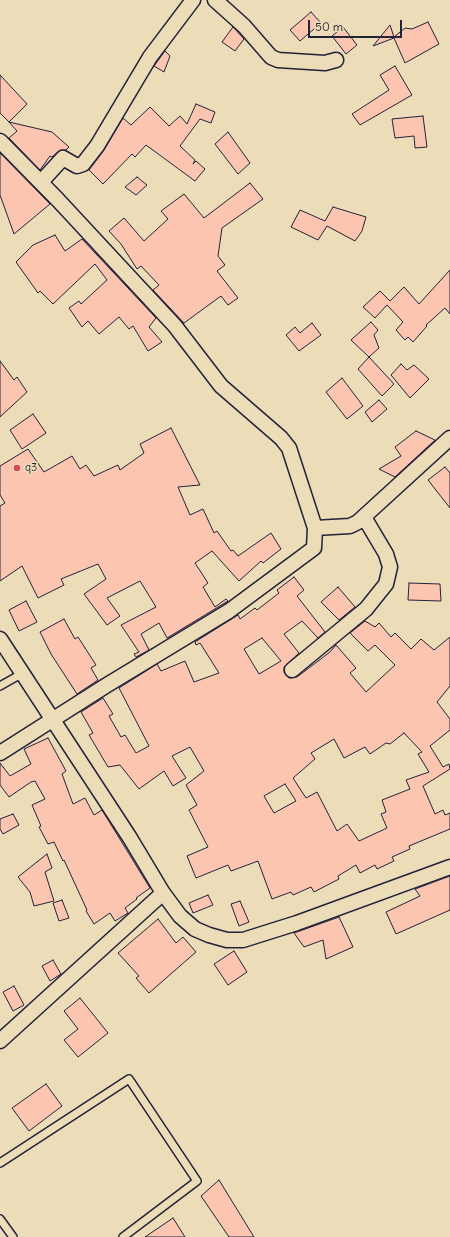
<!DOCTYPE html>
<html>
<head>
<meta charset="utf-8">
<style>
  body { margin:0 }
  #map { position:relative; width:450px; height:1237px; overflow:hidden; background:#eddcb8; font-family:Delius,sans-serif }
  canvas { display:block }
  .scale { position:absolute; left:308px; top:20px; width:94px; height:18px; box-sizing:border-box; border:2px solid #22223b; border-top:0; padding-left:5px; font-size:12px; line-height:14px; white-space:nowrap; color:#22223b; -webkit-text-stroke:3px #eddcb8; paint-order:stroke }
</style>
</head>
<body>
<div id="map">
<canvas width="450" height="1237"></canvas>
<div class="scale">50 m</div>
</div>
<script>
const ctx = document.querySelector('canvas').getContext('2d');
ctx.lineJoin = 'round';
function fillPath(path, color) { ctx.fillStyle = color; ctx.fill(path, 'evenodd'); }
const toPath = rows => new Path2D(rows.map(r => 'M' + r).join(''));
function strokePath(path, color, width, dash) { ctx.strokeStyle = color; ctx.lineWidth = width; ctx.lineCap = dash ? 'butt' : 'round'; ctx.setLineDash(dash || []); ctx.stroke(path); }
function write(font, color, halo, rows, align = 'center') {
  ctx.font = font + ' Delius,sans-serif'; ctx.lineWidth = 3.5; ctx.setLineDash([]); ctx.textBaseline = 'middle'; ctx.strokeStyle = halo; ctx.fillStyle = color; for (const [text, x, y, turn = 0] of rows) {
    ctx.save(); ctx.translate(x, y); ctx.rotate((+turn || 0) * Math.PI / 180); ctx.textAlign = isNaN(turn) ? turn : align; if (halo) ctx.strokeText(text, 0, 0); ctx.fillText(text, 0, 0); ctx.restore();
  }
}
const building = toPath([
  [311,12,321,23,300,41,290,30,311,12],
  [428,22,439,44,405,63,394,38,373,46,390,25,394,37,405,28,412,29,428,22],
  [233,27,244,39,235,51,222,42,233,27],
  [343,27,357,45,346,54,332,36,343,27],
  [165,51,170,56,164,72,154,66,165,51],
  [395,66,412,95,360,125,352,114,389,90,380,75,395,66],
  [0,75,27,104,9,122,0,113,0,75],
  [196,104,215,112,211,123,200,119,180,146,195,160,193,164,196,161,205,169,195,181,146,145,135,157,132,154,103,184,89,170,104,150,123,118,131,125,150,107,169,126,180,116,187,124,196,104],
  [423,116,427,147,415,148,414,136,395,138,392,119,423,116],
  [9,122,52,132,69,147,66,150,60,150,52,157,50,156,40,170,9,138,17,131,9,122],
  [228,132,250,163,238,174,215,144,228,132],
  [0,153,50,204,14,234,0,195,0,153],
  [137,177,147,185,136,195,125,187,137,177],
  [250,183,263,199,222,228,218,256,225,265,217,271,238,298,228,305,221,296,184,323,153,290,159,285,141,266,137,269,121,244,109,231,124,218,144,241,168,219,161,211,184,194,204,218,250,183],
  [333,207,366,217,362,231,355,241,327,226,318,240,291,227,300,210,325,221,333,207],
  [55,235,65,251,82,239,156,318,149,327,162,342,148,351,133,326,129,329,119,317,99,334,88,321,82,327,69,308,79,301,81,304,107,280,95,264,53,304,40,291,38,293,16,262,33,245,55,235],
  [450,270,450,314,445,308,426,325,427,326,413,342,408,337,405,340,396,330,403,322,387,305,375,318,363,307,380,291,390,301,404,287,419,304,450,270],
  [371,322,378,330,374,335,379,348,369,357,351,340,371,322],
  [312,323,321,335,299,351,286,335,295,327,300,333,312,323],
  [369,357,394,384,382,396,358,369,369,357],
  [0,361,14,380,17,377,27,392,0,417,0,361],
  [401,364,407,370,414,365,429,379,410,398,391,375,401,364],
  [342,378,363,406,347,419,326,392,342,378],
  [379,400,387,409,372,422,365,412,379,400],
  [33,414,46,433,22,449,10,430,33,414],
  [171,428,200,485,178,487,190,515,203,509,214,533,217,531,231,551,233,550,238,556,271,533,281,549,263,563,261,561,239,581,212,551,195,563,208,583,203,587,215,607,226,599,228,601,167,638,159,623,141,634,149,650,136,657,134,654,139,652,121,625,156,607,140,581,107,598,120,616,107,625,84,594,106,579,98,564,61,579,64,585,38,598,22,566,0,581,0,506,5,503,0,495,0,466,28,449,44,472,72,456,80,469,86,465,94,476,118,465,120,470,144,453,140,444,171,428],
  [416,431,435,440,395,477,379,469,401,456,395,447,416,431],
  [445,467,450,473,450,508,428,480,445,467],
  [294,577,304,590,297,596,325,632,318,638,302,621,284,634,299,653,284,667,284,672,289,678,297,677,330,652,336,645,356,668,350,673,366,692,395,665,375,645,368,651,350,633,365,621,375,627,379,623,391,637,395,633,411,649,421,639,434,650,450,637,450,686,437,702,450,719,450,730,430,746,443,767,449,764,450,769,423,786,435,814,443,810,445,815,450,813,450,829,409,846,410,849,392,857,394,861,377,869,375,865,360,873,356,865,338,876,339,879,314,892,311,887,293,895,291,892,272,899,258,861,231,871,228,865,196,878,187,856,208,847,189,810,197,805,186,785,204,771,190,747,172,756,186,778,173,786,164,771,139,789,120,765,108,767,89,735,93,733,81,712,103,698,113,714,109,716,121,737,125,735,136,753,149,746,119,688,157,664,161,671,185,661,194,682,219,673,200,643,196,645,195,642,238,615,240,619,255,608,257,610,279,593,277,590,294,577],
  [262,638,281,661,259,674,244,649,262,638],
  [404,733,422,752,418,754,429,772,406,780,410,789,382,800,386,812,381,814,387,828,359,841,347,824,337,831,317,792,306,798,293,778,315,759,311,753,334,739,344,758,365,747,370,754,386,743,390,744,404,733],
  [285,784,296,801,274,813,264,796,285,784],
  [409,583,440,584,441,601,408,600,409,583],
  [338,587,355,607,339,620,321,602,338,587],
  [26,601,37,622,19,631,9,610,26,601],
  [64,619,75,639,78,637,96,665,91,668,98,680,77,694,51,654,40,632,64,619],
  [48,738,66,771,62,774,73,804,85,798,94,815,102,810,150,888,136,898,137,899,125,908,128,913,115,921,110,913,94,924,86,911,87,910,64,860,63,861,54,842,48,844,39,827,41,826,32,805,45,799,35,781,31,782,9,797,0,785,0,763,10,776,31,764,24,749,48,738],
  [13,814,19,825,3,834,0,829,0,819,13,814],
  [47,854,52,868,45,872,54,901,34,906,30,892,18,877,47,854],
  [450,876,450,910,396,934,386,912,420,896,415,889,450,876],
  [208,895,213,905,193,913,189,903,208,895],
  [62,900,69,918,59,921,53,903,62,900],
  [240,901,249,922,239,926,231,904,240,901],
  [339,917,353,947,326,959,323,940,304,947,294,933,339,917],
  [158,919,176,943,183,937,196,952,149,993,136,978,139,976,118,953,158,919],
  [234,951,247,972,228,985,214,964,234,951],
  [53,960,61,974,50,981,42,966,53,960],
  [14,986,24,1005,13,1011,3,992,14,986],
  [80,998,108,1033,78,1057,64,1040,78,1029,64,1011,80,998],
  [46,1084,62,1106,29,1131,12,1108,46,1084],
  [219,1180,254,1237,229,1237,201,1196,219,1180],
  [173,1218,185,1237,145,1237,173,1218]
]);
fillPath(building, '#fcc5b0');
strokePath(building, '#22223b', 1);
const service = toPath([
  [0,686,23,673],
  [0,1163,129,1079,197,1181,123,1237],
  [0,1219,13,1237]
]);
const minor = toPath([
  [215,0,244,26,271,57,278,60,325,63,336,60],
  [0,141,58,200,175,326,221,386,281,438,289,448,315,528,314,548,229,611,107,685,0,753],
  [41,182,63,158,77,166,83,164,97,146,150,57,193,0],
  [315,528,350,526,358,522,450,438],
  [0,639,130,838,163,893,180,916,195,929,209,935,227,940,243,940,297,923,450,867],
  [292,670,366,609,386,584,390,567,386,554,364,517],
  [0,1041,163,893]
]);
strokePath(service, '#22223b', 10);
strokePath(minor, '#22223b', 17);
strokePath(service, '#eddcb8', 7);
strokePath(minor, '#eddcb8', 14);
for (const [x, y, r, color] of [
  [17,468,4,"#d1495b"]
]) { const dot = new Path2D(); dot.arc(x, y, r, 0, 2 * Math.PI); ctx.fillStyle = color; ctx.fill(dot); strokePath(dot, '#eddcb8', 1.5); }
write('11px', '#22223b', '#eddcb8', [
  ["q3",25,468]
], 'left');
</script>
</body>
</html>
